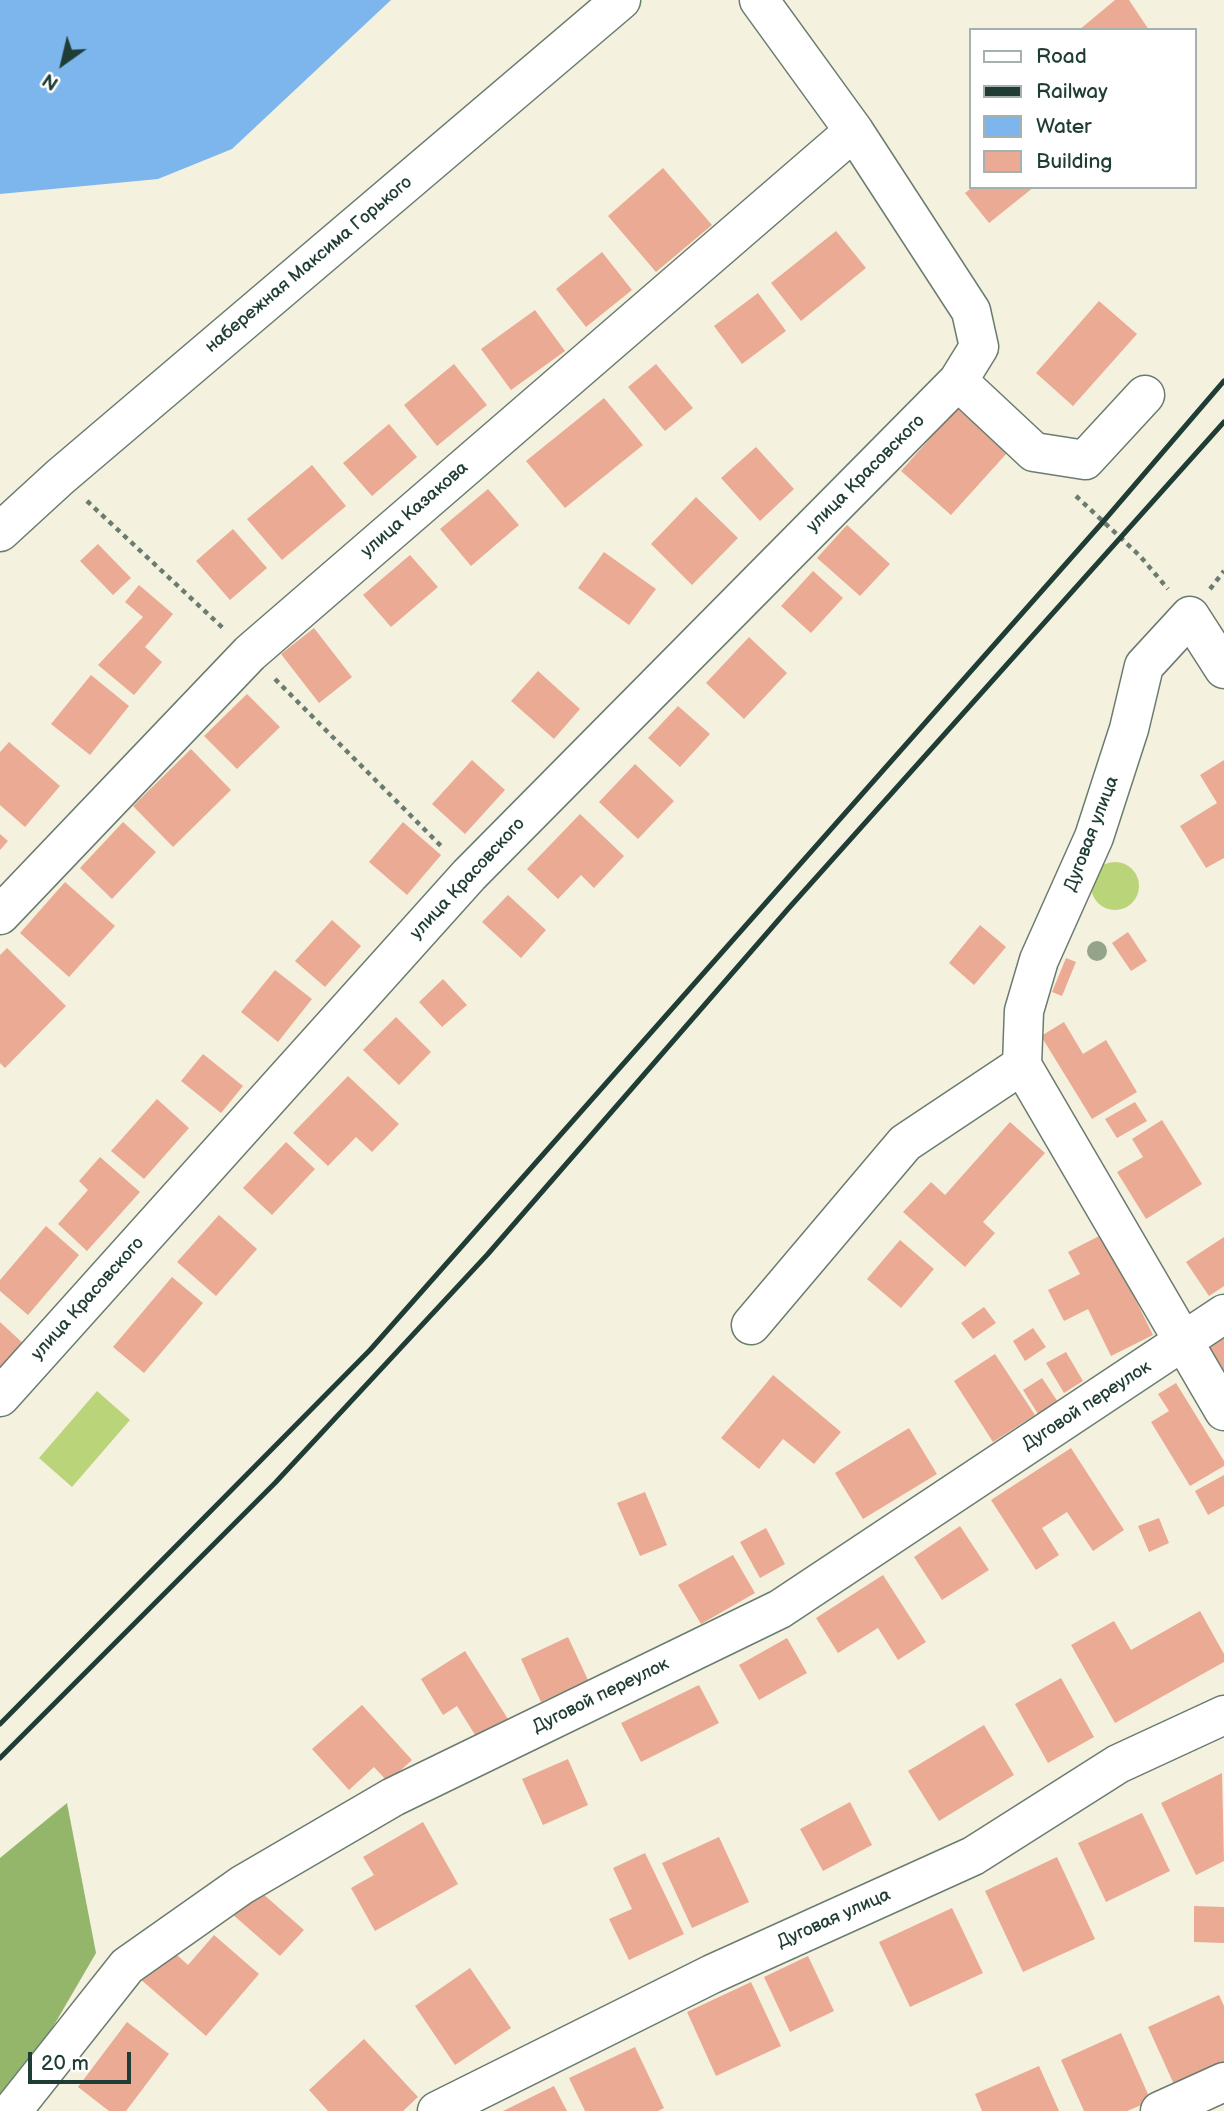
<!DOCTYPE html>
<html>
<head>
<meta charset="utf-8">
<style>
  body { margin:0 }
  #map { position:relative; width:1224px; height:2111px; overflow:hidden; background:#f5f1df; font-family:"Balsamiq Sans",sans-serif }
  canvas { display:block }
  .legend { position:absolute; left:969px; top:28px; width:228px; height:161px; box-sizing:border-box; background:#fff; border:2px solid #a5b1ae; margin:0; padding:9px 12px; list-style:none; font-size:21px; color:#1f3d34 }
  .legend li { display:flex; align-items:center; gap:14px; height:35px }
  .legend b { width:35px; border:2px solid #a5b1ae }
  .north { position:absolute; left:28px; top:28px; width:70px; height:70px; -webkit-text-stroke:5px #fff; paint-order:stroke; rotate:214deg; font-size:19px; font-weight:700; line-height:28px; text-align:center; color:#1f3d34 }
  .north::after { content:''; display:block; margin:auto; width:24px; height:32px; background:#1f3d34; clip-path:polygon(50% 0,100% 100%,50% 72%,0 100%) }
  .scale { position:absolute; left:28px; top:2052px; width:103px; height:32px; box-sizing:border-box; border:4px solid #1f3d34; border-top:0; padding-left:9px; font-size:21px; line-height:24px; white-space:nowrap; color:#1f3d34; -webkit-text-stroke:5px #fff; paint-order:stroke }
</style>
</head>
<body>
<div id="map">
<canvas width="1224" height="2111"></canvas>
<ul class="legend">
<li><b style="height:9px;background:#fff"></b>Road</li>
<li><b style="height:9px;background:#1f3d34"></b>Railway</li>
<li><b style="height:19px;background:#7cb6ed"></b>Water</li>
<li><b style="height:19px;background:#ebaa93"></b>Building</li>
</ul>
<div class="north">N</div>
<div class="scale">20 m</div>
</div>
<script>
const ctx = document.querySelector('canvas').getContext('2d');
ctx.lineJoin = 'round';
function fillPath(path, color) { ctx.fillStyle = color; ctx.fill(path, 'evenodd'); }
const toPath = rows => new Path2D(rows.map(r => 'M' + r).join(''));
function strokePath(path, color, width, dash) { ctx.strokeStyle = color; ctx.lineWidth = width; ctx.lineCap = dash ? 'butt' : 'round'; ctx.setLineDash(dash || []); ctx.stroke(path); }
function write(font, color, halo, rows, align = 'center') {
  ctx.font = font + ' "Balsamiq Sans",sans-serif'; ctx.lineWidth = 5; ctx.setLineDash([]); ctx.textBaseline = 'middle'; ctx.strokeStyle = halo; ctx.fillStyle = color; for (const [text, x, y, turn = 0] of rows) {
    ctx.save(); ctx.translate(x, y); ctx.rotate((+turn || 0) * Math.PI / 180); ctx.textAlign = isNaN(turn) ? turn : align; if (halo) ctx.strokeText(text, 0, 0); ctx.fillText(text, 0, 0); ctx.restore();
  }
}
fillPath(toPath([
  '1091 886a24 24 0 1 1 48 0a24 24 0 1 1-48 0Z',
  [97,1391,130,1420,72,1487,39,1458]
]), '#bad47a');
fillPath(toPath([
  [67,1803,96,1953,4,2111,0,2111,0,1858]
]), '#93b66a');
fillPath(toPath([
  [0,0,391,0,232,149,158,179,0,194]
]), '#7cb6ed');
fillPath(toPath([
  [1115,0,1129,0,1149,30,1079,30],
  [663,168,712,225,656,272,608,216],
  [973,187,1034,187,989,223,965,193],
  [836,231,866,268,801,321,771,283],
  [602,252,632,290,586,327,556,289],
  [758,293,786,331,742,364,714,326],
  [1099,301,1137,334,1073,406,1036,373],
  [535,310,565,351,511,390,481,349],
  [454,364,487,405,437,446,404,405],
  [656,364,693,408,665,431,628,387],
  [604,398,643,445,565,508,526,461],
  [957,408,1007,453,951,515,901,471],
  [389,424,417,457,372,496,343,463],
  [756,447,794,489,760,521,721,478],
  [312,465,346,506,282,560,247,519],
  [488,489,519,525,471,566,440,529],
  [696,497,738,538,692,585,651,544],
  [847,525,890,564,860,596,817,558],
  [233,529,267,568,230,600,196,561],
  [98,544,131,578,113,595,80,561],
  [604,552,656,589,629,625,578,588],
  [410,555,438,587,391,627,363,595],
  [813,571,843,598,811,633,781,606],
  [139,585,173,614,145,647,162,662,134,695,98,665,143,617,125,602],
  [314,628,352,677,319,703,281,654],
  [749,637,787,673,744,719,706,683],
  [538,671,580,709,554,739,511,701],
  [91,675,129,706,90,755,51,724],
  [247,694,280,727,237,769,204,736],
  [678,706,710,734,680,767,648,738],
  [9,742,60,786,25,827,0,805,0,752],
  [191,749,231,790,173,847,133,806],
  [472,760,505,790,465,834,432,804],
  [1224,760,1224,858,1206,868,1180,826,1217,803,1200,775],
  [635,764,674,801,638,839,599,802],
  [580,814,624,856,594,888,581,875,558,899,527,869],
  [123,822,156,852,112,899,80,868],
  [403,822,441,855,407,895,369,862],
  [0,834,8,841,0,850],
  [65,882,115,926,69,977,20,933],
  [508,895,546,930,521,958,482,922],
  [332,920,361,946,325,987,295,961],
  [980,925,1006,947,974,985,949,963],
  [1128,932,1147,961,1131,971,1112,943],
  [7,948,66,1006,5,1068,0,1063,0,955],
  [1066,958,1076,962,1062,996,1052,992],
  [275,970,312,999,278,1042,241,1012],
  [443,979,467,1005,442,1027,419,1002],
  [396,1017,431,1052,399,1085,363,1050],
  [1064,1022,1083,1054,1106,1040,1137,1092,1092,1119,1041,1036],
  [203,1054,243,1086,221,1113,181,1081],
  [348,1076,399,1124,372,1152,356,1137,328,1166,293,1133],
  [157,1099,189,1128,144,1179,111,1151],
  [1135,1102,1147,1121,1117,1138,1105,1119],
  [1162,1120,1202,1184,1146,1219,1117,1172,1143,1157,1132,1139],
  [1010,1122,1045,1153,983,1222,995,1233,965,1267,903,1212,931,1182,945,1195],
  [286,1142,315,1169,272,1215,243,1188],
  [100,1157,140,1192,87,1251,58,1224,88,1190,79,1181],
  [219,1215,257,1249,216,1296,177,1262],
  [46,1226,79,1255,28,1315,0,1291,0,1280],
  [1103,1234,1153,1335,1111,1356,1088,1309,1064,1321,1048,1290,1080,1274,1068,1252],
  [1224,1237,1224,1286,1209,1296,1186,1262],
  [900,1240,934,1269,901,1308,867,1279],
  [172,1277,203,1303,144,1373,113,1347],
  [984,1307,996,1323,973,1339,961,1323],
  [0,1322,26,1346,0,1368],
  [1033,1328,1046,1347,1025,1361,1013,1341],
  [1224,1328,1224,1371,1205,1340],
  [1066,1352,1083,1381,1064,1393,1046,1363],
  [995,1354,1035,1415,993,1442,954,1381],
  [773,1375,841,1432,814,1464,783,1439,759,1469,721,1438],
  [1042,1378,1058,1402,1038,1414,1023,1390],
  [1176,1383,1224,1461,1224,1466,1190,1486,1151,1422,1169,1411,1158,1394],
  [909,1428,937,1474,863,1519,835,1473],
  [1071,1448,1124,1530,1093,1551,1067,1512,1042,1528,1059,1555,1036,1570,991,1500],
  [1224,1475,1224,1506,1208,1515,1195,1491],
  [645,1492,667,1545,640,1556,617,1503],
  [1159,1518,1169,1543,1149,1552,1138,1526],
  [960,1526,989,1570,942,1600,914,1557],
  [766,1528,785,1564,760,1578,740,1542],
  [733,1555,755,1593,701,1624,678,1585],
  [883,1575,926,1642,898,1660,878,1628,838,1653,816,1618],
  [1200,1611,1224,1654,1224,1662,1115,1723,1071,1645,1114,1621,1131,1650],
  [568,1637,588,1680,541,1702,521,1659],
  [787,1638,807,1673,759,1700,739,1665],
  [465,1651,508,1719,477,1738,457,1706,443,1715,421,1679],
  [1061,1678,1094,1737,1048,1763,1015,1704],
  [699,1685,719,1723,641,1762,621,1723],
  [362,1705,412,1760,388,1782,374,1767,349,1790,312,1749],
  [984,1725,1014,1775,939,1821,908,1771],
  [568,1759,588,1805,543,1825,522,1779],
  [1222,1773,1224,1861,1196,1875,1161,1803],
  [850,1802,872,1845,823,1871,800,1829],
  [1142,1813,1170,1871,1106,1902,1078,1843],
  [423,1822,458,1884,375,1931,351,1888,374,1875,363,1857],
  [719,1837,749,1902,692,1928,662,1863],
  [645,1853,684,1934,629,1960,609,1919,632,1909,613,1868],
  [1057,1857,1095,1939,1023,1972,985,1891],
  [254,1886,304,1930,280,1956,231,1913],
  [1194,1906,1224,1907,1224,1943,1194,1942],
  [952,1908,983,1973,910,2007,879,1942],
  [214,1935,259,1974,206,2036,139,1978,167,1946,188,1965],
  [808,1956,834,2011,790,2032,764,1977],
  [470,1968,511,2028,455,2065,415,2006],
  [751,1982,781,2046,716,2076,687,2012],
  [1219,1995,1224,2006,1224,2070,1177,2091,1148,2027],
  [127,2022,169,2054,126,2111,109,2111,78,2087],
  [1121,2033,1151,2101,1127,2111,1084,2111,1061,2060],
  [364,2039,418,2097,403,2111,328,2111,309,2090],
  [635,2047,664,2108,658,2111,585,2111,569,2078],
  [1039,2066,1059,2111,982,2111,975,2094],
  [554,2086,567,2111,503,2111]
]), '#ebaa93');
const minor = toPath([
  [759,0,854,131,971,311,979,347,958,381,1034,452,1085,460,1145,395],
  [0,532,60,477,621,0],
  [1224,669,1190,616,1144,666,1129,729,1094,837,1039,960,1024,1011,1022,1065,1224,1411],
  [0,915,250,653,854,131],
  [751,1325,905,1143,1022,1065],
  [0,1397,469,875,958,381],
  [12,2111,127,1966,242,1885,393,1797,780,1609,1224,1314],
  [437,2111,712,1974,973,1856,1118,1764,1224,1715],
  [1160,2111,1224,2082]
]);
strokePath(minor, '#6a7c70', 41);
strokePath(toPath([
  [1076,496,1140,556,1168,589],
  [87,501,224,629],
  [1210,589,1224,571],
  [275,679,444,849]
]), '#6a7c70', 4.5, [5, 5]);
strokePath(minor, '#fff', 38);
strokePath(toPath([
  [0,1724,370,1350,1102,523,1224,381],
  [0,1758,275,1483,487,1255,788,909,1224,422]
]), '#1f3d34', 5);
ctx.fillStyle = '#95a38b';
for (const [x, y] of [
  [1097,951]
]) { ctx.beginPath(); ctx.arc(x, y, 10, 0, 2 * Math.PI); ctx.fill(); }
write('18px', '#1f3d34', '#fff', [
  ["набережная Максима Горького",309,265,-40],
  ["улица Красовского",866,474,-45],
  ["улица Казакова",415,510,-41],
  ["Дуговая улица",1092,834,-69],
  ["улица Красовского",468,879,-47],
  ["улица Красовского",88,1299,-48],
  ["Дуговой переулок",1087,1406,-33],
  ["Дуговой переулок",601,1696,-26],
  ["Дуговая улица",834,1919,-24]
]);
</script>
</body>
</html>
